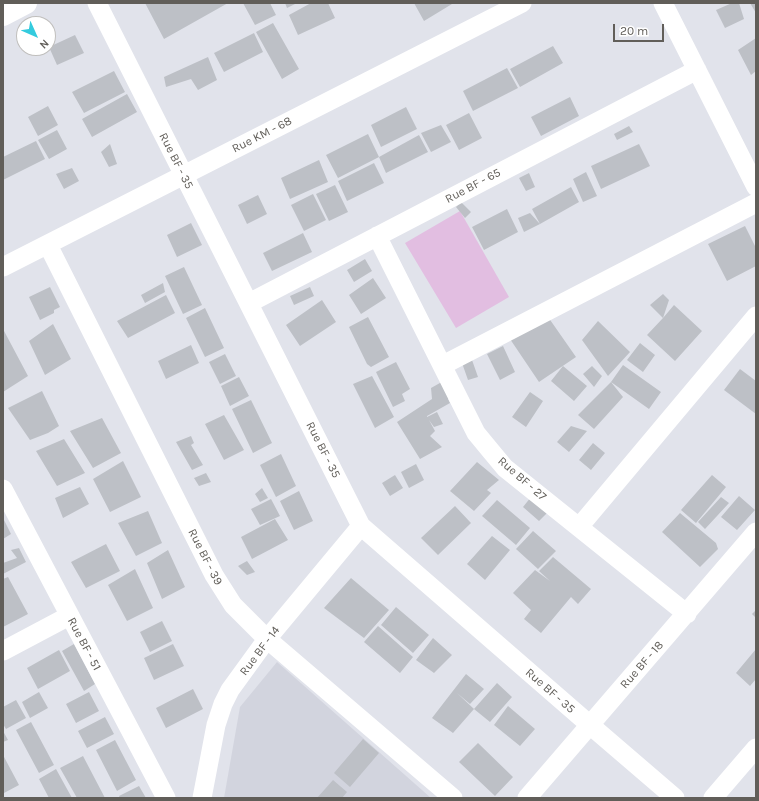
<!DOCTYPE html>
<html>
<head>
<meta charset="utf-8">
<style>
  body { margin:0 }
  #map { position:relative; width:759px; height:801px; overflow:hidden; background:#e1e3eb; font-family:Karla,sans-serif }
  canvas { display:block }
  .frame { position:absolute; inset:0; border:4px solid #615e59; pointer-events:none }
  .north { position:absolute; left:16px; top:16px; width:40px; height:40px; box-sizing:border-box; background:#fff; border:1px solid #c0bfbd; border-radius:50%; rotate:135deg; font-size:11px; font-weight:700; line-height:16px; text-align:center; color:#615e59 }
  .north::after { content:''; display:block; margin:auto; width:14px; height:18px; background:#34cbde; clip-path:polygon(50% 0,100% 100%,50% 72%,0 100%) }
  .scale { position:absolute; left:613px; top:24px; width:51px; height:18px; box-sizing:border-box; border:2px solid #615e59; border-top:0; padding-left:5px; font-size:12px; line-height:14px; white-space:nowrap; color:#615e59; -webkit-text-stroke:3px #fff; paint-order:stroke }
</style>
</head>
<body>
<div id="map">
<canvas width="759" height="801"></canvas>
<div class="frame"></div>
<div class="north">N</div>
<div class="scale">20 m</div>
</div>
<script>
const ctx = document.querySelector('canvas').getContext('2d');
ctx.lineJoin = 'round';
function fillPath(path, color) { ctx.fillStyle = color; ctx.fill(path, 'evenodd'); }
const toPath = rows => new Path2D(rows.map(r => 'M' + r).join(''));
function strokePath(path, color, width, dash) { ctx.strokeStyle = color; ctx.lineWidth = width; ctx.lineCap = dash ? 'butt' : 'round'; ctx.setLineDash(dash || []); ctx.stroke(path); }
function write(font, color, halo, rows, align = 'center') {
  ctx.font = font + ' Karla,sans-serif'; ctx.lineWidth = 3; ctx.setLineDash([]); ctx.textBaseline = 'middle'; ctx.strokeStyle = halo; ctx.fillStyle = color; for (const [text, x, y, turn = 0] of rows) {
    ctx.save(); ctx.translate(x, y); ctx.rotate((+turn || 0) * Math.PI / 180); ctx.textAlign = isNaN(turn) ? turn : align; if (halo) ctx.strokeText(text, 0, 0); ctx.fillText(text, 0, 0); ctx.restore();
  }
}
fillPath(toPath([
  [277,662,431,798,224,798,240,707]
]), '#d2d4de');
fillPath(toPath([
  [460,211,509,297,456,328,405,243]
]), '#e2bee1');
fillPath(toPath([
  [145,3,228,3,164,39],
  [243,3,270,3,276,15,255,25],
  [285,3,297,3,287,8],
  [311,3,328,3,335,18,298,35,289,15],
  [414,3,451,3,452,4,424,21],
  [732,3,739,3,744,19,725,28,716,10],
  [750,3,756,3,756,13],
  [273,23,299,69,282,79,256,32],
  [254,33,263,52,224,72,214,53],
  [75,35,84,53,57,65,49,47],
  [756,38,756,71,751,75,738,50],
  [553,46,563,63,520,87,510,69],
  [208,57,217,80,198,90,191,79,166,87,164,77],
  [507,68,518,88,473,111,463,91],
  [114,71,125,92,84,113,72,92],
  [127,94,137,112,92,137,82,119],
  [570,97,579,116,541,136,531,117],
  [48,106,58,125,38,136,28,117],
  [406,107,417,129,381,147,371,125],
  [469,113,482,138,459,150,446,125],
  [441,125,451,142,431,152,421,133],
  [629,126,633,132,617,140,614,134],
  [57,130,67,149,49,159,38,140],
  [368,134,379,157,338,178,326,155],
  [419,135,428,152,386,173,379,157],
  [36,141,45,159,3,180,3,157],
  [110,144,117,164,109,167,101,152],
  [639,144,650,166,601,189,591,166],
  [319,160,328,182,290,199,281,178],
  [374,163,384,183,347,201,338,181],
  [72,168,79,181,64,189,56,174],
  [586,172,597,196,583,202,573,179],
  [529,173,535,187,526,191,519,178],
  [335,185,348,212,329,221,316,194],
  [571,187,579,202,540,224,524,232,518,218,530,213,540,224,532,209],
  [313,194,326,220,304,231,291,205],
  [258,195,267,214,247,224,238,205],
  [461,202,471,212,465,218,456,207],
  [507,209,518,232,484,250,472,227],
  [191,223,202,245,177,257,167,235],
  [745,226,756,248,756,266,727,281,708,244],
  [303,233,312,252,272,271,263,253],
  [365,259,372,271,354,282,347,270],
  [184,267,202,305,183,314,165,276],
  [373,278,386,298,361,314,349,295],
  [163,283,165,292,145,303,141,295],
  [50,287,60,307,54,310,54,313,40,320,29,297],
  [310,287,314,296,294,305,290,296],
  [663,294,669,300,663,318,674,305,702,331,675,361,647,335,663,318,650,305],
  [166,295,175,313,128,338,117,321],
  [322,300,336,322,300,346,286,325],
  [205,308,224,348,205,357,186,318],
  [546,314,576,357,539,382,510,339],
  [368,317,389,357,371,367,367,364,349,327],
  [598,321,630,352,608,376,582,340],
  [53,324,71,359,45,375,29,341],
  [3,329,28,376,3,392],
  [640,343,655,355,643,372,627,360],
  [191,345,199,363,166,379,158,361],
  [503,346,515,372,500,380,487,354],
  [225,354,236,376,220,384,209,362],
  [472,360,478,377,468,380,462,363],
  [396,362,410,389,402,394,405,401,393,407,376,372],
  [623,365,661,392,649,409,611,382],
  [563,366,587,386,574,401,551,381],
  [592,366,602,376,594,387,583,374],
  [740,369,756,381,756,414,724,390],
  [372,376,394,417,375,428,353,384],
  [239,377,249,396,230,406,221,386],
  [447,379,455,395,448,399,450,403,427,416,427,417,437,412,443,424,434,427,429,420,435,431,430,436,442,447,420,459,397,422,432,399,431,388],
  [611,382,623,397,594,429,578,415],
  [42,391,59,426,48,433,30,440,8,408],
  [530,392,543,401,526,427,512,417],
  [251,400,272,443,253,453,232,409],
  [224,415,244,450,224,460,205,424],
  [102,418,121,453,93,468,70,431],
  [571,426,587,431,569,452,557,442],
  [191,436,194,443,191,445,203,465,192,470,176,442],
  [64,439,85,473,57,486,36,451],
  [593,443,605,453,591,470,579,460],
  [281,454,296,486,276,497,260,465],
  [123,461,141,497,110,512,93,479],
  [477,462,499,480,487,490,491,493,474,511,450,491],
  [416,464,424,480,409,488,401,472],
  [206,473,211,482,199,486,194,478],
  [395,475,403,488,390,496,382,483],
  [712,475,726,487,696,523,681,510],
  [80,487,89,504,63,518,55,498],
  [262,488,268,498,260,502,255,494],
  [299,491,313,521,294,530,280,501],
  [739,496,755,510,737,530,721,517],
  [531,497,549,511,539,521,523,507],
  [721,497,729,503,705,529,698,522],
  [271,499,280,516,260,525,251,509],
  [497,500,530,528,516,545,482,516],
  [455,506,471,523,438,555,421,538],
  [148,511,162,543,136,556,118,523],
  [680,513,716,543,718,549,700,567,662,532],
  [3,518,11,534,3,539],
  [275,519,288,540,252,559,241,537],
  [533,531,556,551,538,569,516,549],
  [492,536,510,550,485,580,467,564],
  [106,544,120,571,86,588,71,562],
  [19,548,26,562,3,574,3,563,17,558,11,550],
  [168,550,185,587,162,599,147,563],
  [553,557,591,589,578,604,571,597,541,633,524,619,531,610,513,593,535,570,550,581,539,571],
  [247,561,255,572,247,575,238,566],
  [135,569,153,608,127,621,108,585],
  [8,577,28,614,3,627,3,579],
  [351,578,389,610,364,638,324,608],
  [396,607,429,635,413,653,381,625],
  [756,610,756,618,752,614],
  [162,621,172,641,150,652,140,632],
  [378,626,413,657,400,673,364,642],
  [433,638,452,655,434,673,416,660],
  [74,644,95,684,84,691,62,651],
  [173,644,184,666,154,680,144,658],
  [756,649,756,679,750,686,736,673],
  [59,650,70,671,38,689,27,668],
  [466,674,484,689,470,704,457,693,474,709,453,733,432,718],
  [497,683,512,697,490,722,474,709],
  [193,689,203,709,166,728,156,708],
  [39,692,48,708,30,718,22,702],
  [89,692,99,711,76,723,66,704],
  [16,700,26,718,6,729,3,724,3,707],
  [508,706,535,729,520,746,494,725],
  [105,717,114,734,87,748,78,731],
  [31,722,54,765,39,773,16,730],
  [3,731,8,740,3,742],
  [363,739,379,753,350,787,334,773],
  [115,740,136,780,117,791,96,750],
  [478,743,513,777,495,796,459,762],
  [3,755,19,785,4,793,3,792],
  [83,756,105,798,77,798,60,768],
  [56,769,72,798,49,798,39,779],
  [333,780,347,792,342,798,317,798],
  [139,786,146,798,120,798,119,796]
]), '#bdc0c6');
strokePath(toPath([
  [97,3,361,526,590,725,675,798],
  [663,3,756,187],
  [377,236,476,433,490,450,505,468,687,614],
  [48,245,214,575,233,605,267,639,453,798],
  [3,267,522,3],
  [249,303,697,70],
  [443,365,756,203],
  [3,489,166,798],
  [579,527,756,316],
  [3,651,69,616],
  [202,798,216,725,223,704,230,690,267,639,361,526],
  [527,798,756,532],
  [713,798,756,748]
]), '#fff', 19);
strokePath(toPath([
  [3,15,26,3]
]), '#fff', 22);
write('12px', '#615e59', '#fff', [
  ["Rue KM - 68",262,135,-27],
  ["Rue BF - 35",176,161,63],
  ["Rue BF - 65",473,186,-28],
  ["Rue BF - 35",323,450,63],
  ["Rue BF - 27",522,479,41],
  ["Rue BF - 39",205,557,63],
  ["Rue BF - 51",84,644,62],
  ["Rue BF - 14",260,651,-53],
  ["Rue BF - 18",642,665,-49],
  ["Rue BF - 35",550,691,41]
]);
</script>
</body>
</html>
